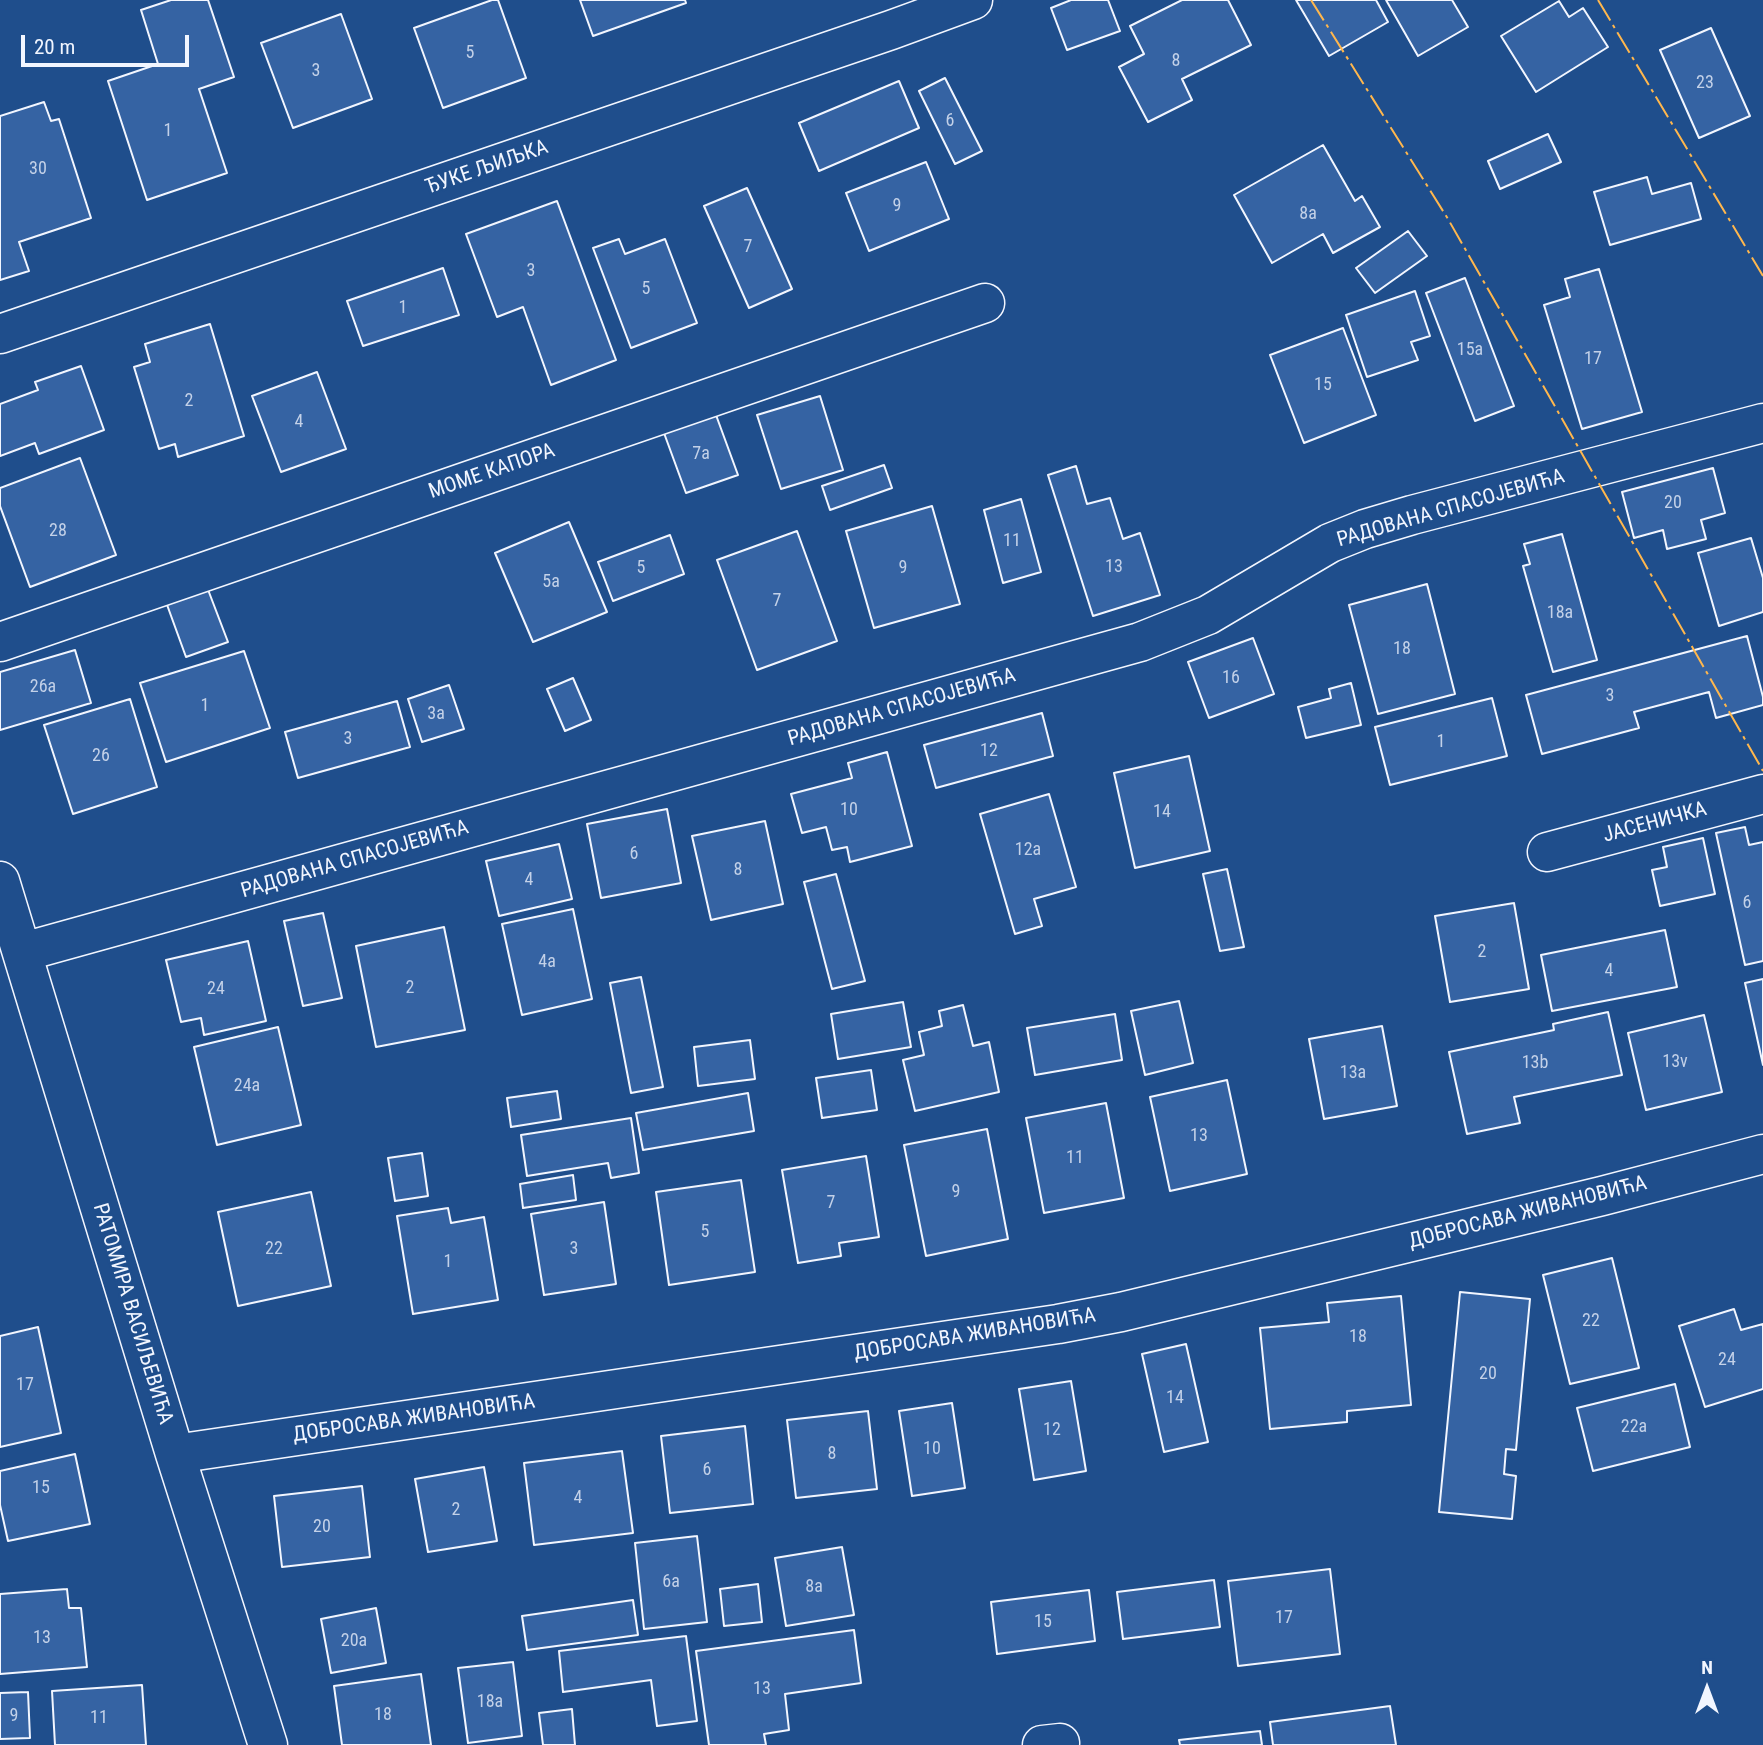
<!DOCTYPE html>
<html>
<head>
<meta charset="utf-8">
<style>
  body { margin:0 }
  #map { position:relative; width:1763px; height:1745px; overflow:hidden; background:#1f4e8c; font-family:"Roboto Condensed",sans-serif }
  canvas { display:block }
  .north { position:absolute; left:1672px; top:1654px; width:70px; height:70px; -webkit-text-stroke:5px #1f4e8c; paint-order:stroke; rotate:0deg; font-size:19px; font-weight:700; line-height:28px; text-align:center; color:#f2f6ff }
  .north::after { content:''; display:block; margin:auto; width:24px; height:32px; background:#f2f6ff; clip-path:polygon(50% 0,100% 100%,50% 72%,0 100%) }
  .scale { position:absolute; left:21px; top:35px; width:168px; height:32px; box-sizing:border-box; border:4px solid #f2f6ff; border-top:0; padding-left:9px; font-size:21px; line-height:24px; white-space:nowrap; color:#f2f6ff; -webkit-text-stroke:5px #1f4e8c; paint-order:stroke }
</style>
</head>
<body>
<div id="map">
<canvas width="1763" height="1745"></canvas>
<div class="north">N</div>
<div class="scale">20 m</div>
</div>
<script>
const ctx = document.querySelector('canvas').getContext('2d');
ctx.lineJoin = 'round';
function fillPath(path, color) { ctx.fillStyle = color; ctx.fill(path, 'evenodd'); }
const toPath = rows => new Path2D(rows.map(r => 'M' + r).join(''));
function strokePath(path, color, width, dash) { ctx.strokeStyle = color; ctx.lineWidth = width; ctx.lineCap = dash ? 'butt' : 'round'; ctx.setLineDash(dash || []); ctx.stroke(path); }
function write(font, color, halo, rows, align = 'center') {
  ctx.font = font + ' "Roboto Condensed",sans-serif'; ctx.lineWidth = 5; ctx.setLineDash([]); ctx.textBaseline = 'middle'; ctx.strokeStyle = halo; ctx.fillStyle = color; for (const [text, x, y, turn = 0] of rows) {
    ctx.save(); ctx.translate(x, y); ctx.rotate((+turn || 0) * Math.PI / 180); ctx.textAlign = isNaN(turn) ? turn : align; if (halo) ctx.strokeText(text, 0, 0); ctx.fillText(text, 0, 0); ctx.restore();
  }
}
const building = toPath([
  [171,0,208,0,234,77,199,89,227,173,147,200,108,81,158,64,141,10,171,0],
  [492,0,498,0,526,78,443,108,414,28,492,0],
  [580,0,685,0,686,3,593,36,580,0],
  [1071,0,1108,0,1120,31,1067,50,1051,8,1071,0],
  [1182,0,1228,0,1251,45,1182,79,1192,100,1148,122,1119,67,1144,54,1130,26,1182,0],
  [1296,0,1376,0,1388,22,1329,56,1296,0],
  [1386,0,1452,0,1468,27,1418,56,1386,0],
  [1559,1,1569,17,1583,8,1608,47,1536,92,1501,36,1559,1],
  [341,14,372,99,293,128,261,43,341,14],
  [1711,28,1750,116,1699,138,1660,50,1711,28],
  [945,78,982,151,955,164,919,91,945,78],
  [899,81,919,128,819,171,799,123,899,81],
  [44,102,51,121,59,119,91,218,19,242,29,271,0,280,0,116,44,102],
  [1548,134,1561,162,1500,189,1488,161,1548,134],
  [1323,145,1355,201,1362,196,1380,227,1333,253,1323,234,1272,263,1234,195,1323,145],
  [926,162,949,219,869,251,846,193,926,162],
  [1647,177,1652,194,1691,183,1701,219,1610,245,1594,192,1647,177],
  [747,188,792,289,749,308,704,206,747,188],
  [557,201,616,360,551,385,523,307,497,317,466,234,557,201],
  [1408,231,1427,256,1375,293,1356,268,1408,231],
  [619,239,625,254,665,239,697,323,631,348,593,248,619,239],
  [443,268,459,315,363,346,347,301,443,268],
  [1599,269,1642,412,1582,429,1544,305,1570,297,1565,279,1599,269],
  [1465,278,1514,406,1475,421,1426,293,1465,278],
  [1415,291,1430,336,1411,342,1418,360,1367,377,1346,315,1415,291],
  [210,324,244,436,178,457,175,444,159,449,134,367,150,362,145,344,210,324],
  [1343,328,1376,415,1304,443,1270,355,1343,328],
  [81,366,104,430,39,454,35,443,0,456,0,404,38,390,35,382,81,366],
  [317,372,346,449,281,472,252,396,317,372],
  [820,396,843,470,781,489,757,415,820,396],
  [716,415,738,475,686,493,664,433,716,415],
  [80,458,116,555,30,587,0,506,0,488,80,458],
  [884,465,892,488,830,510,822,486,884,465],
  [1076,466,1087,504,1110,498,1123,539,1140,533,1160,595,1093,616,1048,475,1076,466],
  [1713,468,1725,513,1701,520,1706,539,1667,549,1663,530,1634,538,1622,492,1713,468],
  [1021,499,1041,572,1003,583,984,510,1021,499],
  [932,506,960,604,874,628,846,531,932,506],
  [569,522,607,612,533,642,495,553,569,522],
  [797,531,837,641,757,670,717,560,797,531],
  [1562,534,1597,660,1553,672,1523,566,1530,564,1524,544,1562,534],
  [670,535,684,574,613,601,598,562,670,535],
  [1751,538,1763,578,1763,612,1719,626,1698,553,1751,538],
  [1427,584,1455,694,1378,714,1349,605,1427,584],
  [207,587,228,642,186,657,166,602,207,587],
  [1747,636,1763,697,1763,705,1716,718,1709,692,1634,712,1639,728,1542,754,1526,695,1747,636],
  [1253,638,1274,694,1209,718,1188,662,1253,638],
  [75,650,91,703,0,730,0,672,75,650],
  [244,651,270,728,166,762,140,683,244,651],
  [573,678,591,720,565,731,547,689,573,678],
  [1351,683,1361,725,1306,738,1298,707,1331,698,1329,689,1351,683],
  [449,685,464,729,422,742,408,699,449,685],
  [1492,698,1507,756,1390,785,1375,727,1492,698],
  [130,699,157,787,73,814,44,725,130,699],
  [397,701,410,747,298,778,285,732,397,701],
  [1042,713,1053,756,936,788,924,745,1042,713],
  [887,752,912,846,850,862,847,847,832,850,826,827,802,833,791,794,852,778,848,763,887,752],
  [1189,756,1210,851,1135,868,1114,773,1189,756],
  [1049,794,1076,887,1034,899,1042,926,1015,934,980,814,1049,794],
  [667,809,681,883,601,898,587,824,667,809],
  [765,821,783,904,711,920,692,836,765,821],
  [1745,827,1749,845,1763,842,1763,961,1745,965,1716,833,1745,827],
  [1703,838,1715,894,1660,906,1652,870,1667,867,1663,847,1703,838],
  [559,844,572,899,499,916,486,861,559,844],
  [1227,869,1244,947,1220,951,1203,874,1227,869],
  [836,874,865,981,832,989,804,882,836,874],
  [1514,903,1529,989,1450,1002,1435,916,1514,903],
  [573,909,592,999,522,1015,502,924,573,909],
  [323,913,342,998,303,1006,284,921,323,913],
  [444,927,465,1030,376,1047,356,946,444,927],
  [1665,930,1677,987,1552,1011,1541,955,1665,930],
  [248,941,266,1021,204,1035,201,1018,181,1022,166,960,248,941],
  [641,977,663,1087,631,1093,610,983,641,977],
  [1763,979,1763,1065,1745,983,1763,979],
  [1179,1001,1193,1063,1145,1075,1131,1011,1179,1001],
  [903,1002,911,1047,838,1059,831,1014,903,1002],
  [963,1005,973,1046,989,1042,999,1092,915,1111,903,1060,924,1055,919,1032,942,1026,939,1011,963,1005],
  [1608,1012,1622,1075,1514,1097,1520,1123,1467,1134,1449,1052,1554,1030,1553,1024,1608,1012],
  [1115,1014,1122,1060,1035,1075,1027,1028,1115,1014],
  [1704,1015,1722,1092,1646,1110,1628,1033,1704,1015],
  [1382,1026,1397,1106,1324,1119,1309,1039,1382,1026],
  [278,1027,301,1125,217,1145,194,1047,278,1027],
  [750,1040,755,1079,698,1086,694,1047,750,1040],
  [871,1070,877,1110,822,1118,816,1078,871,1070],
  [1227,1080,1247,1174,1170,1191,1150,1097,1227,1080],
  [557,1091,561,1119,511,1127,507,1098,557,1091],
  [748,1093,754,1131,643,1150,636,1113,748,1093],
  [1106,1103,1124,1198,1044,1213,1026,1118,1106,1103],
  [631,1118,639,1173,611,1178,608,1163,527,1176,521,1135,631,1118],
  [987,1129,1008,1239,926,1256,904,1145,987,1129],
  [422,1153,428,1196,395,1201,388,1158,422,1153],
  [866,1156,879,1237,839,1243,841,1256,798,1263,782,1170,866,1156],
  [573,1175,576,1200,523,1208,520,1184,573,1175],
  [741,1180,755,1272,669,1285,656,1192,741,1180],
  [311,1192,331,1286,238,1306,218,1212,311,1192],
  [604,1202,616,1284,544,1295,531,1214,604,1202],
  [448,1208,451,1223,484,1217,498,1300,413,1314,397,1216,448,1208],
  [1612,1258,1639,1368,1570,1384,1543,1275,1612,1258],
  [1460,1292,1530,1299,1516,1450,1506,1449,1504,1474,1516,1476,1512,1519,1439,1512,1460,1292],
  [1401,1296,1411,1405,1347,1411,1347,1422,1270,1429,1260,1328,1329,1322,1327,1303,1401,1296],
  [1734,1309,1741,1330,1763,1324,1763,1389,1705,1407,1679,1326,1734,1309],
  [38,1327,61,1433,0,1447,0,1336,38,1327],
  [1186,1344,1208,1442,1164,1452,1142,1354,1186,1344],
  [1071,1381,1086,1471,1034,1480,1019,1389,1071,1381],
  [1675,1384,1690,1447,1593,1471,1577,1408,1675,1384],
  [952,1403,965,1488,912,1496,899,1411,952,1403],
  [868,1411,877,1489,796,1498,787,1420,868,1411],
  [745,1426,753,1504,670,1513,661,1436,745,1426],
  [622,1451,633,1533,534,1545,524,1463,622,1451],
  [75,1454,90,1524,8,1541,0,1505,0,1471,75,1454],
  [484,1467,497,1541,428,1552,415,1479,484,1467],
  [362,1486,370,1557,282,1567,274,1496,362,1486],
  [697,1536,707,1622,644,1629,635,1543,697,1536],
  [842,1547,854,1615,786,1626,775,1558,842,1547],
  [1330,1569,1340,1654,1238,1666,1228,1581,1330,1569],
  [1214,1580,1220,1627,1123,1639,1117,1592,1214,1580],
  [758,1584,762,1622,724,1626,720,1589,758,1584],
  [67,1589,69,1608,81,1608,87,1667,0,1674,0,1594,67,1589],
  [1089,1590,1095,1641,997,1654,991,1602,1089,1590],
  [633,1600,638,1635,527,1650,522,1616,633,1600],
  [376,1608,386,1663,331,1673,321,1619,376,1608],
  [854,1630,861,1683,785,1694,789,1730,764,1734,766,1745,709,1745,696,1651,854,1630],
  [686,1636,697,1721,657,1726,651,1680,563,1692,559,1651,686,1636],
  [513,1662,522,1736,468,1743,458,1668,513,1662],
  [421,1674,431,1745,342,1745,334,1686,421,1674],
  [142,1685,146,1745,55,1745,52,1691,142,1685],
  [28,1692,30,1738,0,1739,0,1693,28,1692],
  [1390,1706,1396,1745,1273,1745,1270,1722,1390,1706],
  [572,1709,575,1745,543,1745,539,1713,572,1709],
  [1260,1731,1262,1745,1180,1745,1179,1740,1260,1731]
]);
fillPath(building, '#3563a3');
strokePath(building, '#f2f6ff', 2);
const minor = toPath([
  [0,334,891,30,973,0],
  [0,642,985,303],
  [1547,852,1763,794],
  [0,881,175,1454,268,1745],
  [23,952,1140,642,1208,615,1330,543,1365,529,1412,515,1763,423],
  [175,1454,1058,1324,1121,1312,1602,1196,1763,1154],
  [1042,1745,1060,1743]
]);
strokePath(minor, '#f2f6ff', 41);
strokePath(minor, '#1f4e8c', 38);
strokePath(toPath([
  [1311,0,1448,219,1763,771],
  [1598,0,1763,276]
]), '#ffb74d', 2, [24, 5, 3.5, 5]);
write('18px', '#c3d1e8', null, [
  ["5",470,53],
  ["8",1176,61],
  ["3",316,71],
  ["23",1705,83],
  ["6",950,121],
  ["1",168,131],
  ["30",38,169],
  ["9",897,206],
  ["8a",1308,214],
  ["7",748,247],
  ["3",531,271],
  ["5",646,289],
  ["1",403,308],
  ["15a",1470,350],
  ["17",1593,359],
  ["15",1323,385],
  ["2",189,401],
  ["4",299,422],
  ["7a",701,454],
  ["20",1673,503],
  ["28",58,531],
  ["11",1012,541],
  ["13",1114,567],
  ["5",641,568],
  ["9",903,568],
  ["5a",551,582],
  ["7",777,601],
  ["18a",1560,613],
  ["18",1402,649],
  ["16",1231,678],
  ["26a",43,687],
  ["3",1610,696],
  ["1",205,706],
  ["3a",436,714],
  ["3",348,739],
  ["1",1441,742],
  ["12",989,751],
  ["26",101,756],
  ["10",849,810],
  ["14",1162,812],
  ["12a",1028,850],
  ["6",634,854],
  ["8",738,870],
  ["4",529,880],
  ["6",1747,903],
  ["2",1482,952],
  ["4a",547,962],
  ["4",1609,971],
  ["2",410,988],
  ["24",216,989],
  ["13v",1675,1062],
  ["13b",1535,1063],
  ["13a",1353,1073],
  ["24a",247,1086],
  ["13",1199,1136],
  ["11",1075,1158],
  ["9",956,1192],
  ["7",831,1203],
  ["5",705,1232],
  ["22",274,1249],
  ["3",574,1249],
  ["1",448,1262],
  ["22",1591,1321],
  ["18",1358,1337],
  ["24",1727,1360],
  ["20",1488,1374],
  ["17",25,1385],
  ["14",1175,1398],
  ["22a",1634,1427],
  ["12",1052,1430],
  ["10",932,1449],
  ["8",832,1454],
  ["6",707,1470],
  ["15",41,1488],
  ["4",578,1498],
  ["2",456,1510],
  ["20",322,1527],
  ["6a",671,1582],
  ["8a",814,1587],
  ["17",1284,1618],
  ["15",1043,1622],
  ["13",42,1638],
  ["20a",354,1641],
  ["13",762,1689],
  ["18a",490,1702],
  ["18",383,1715],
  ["9",14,1716],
  ["11",99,1718]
]);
write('21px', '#f2f6ff', '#1f4e8c', [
  ["ЂУКЕ ЉИЉКА",487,168,-19],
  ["МОМЕ КАПОРА",492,472,-19],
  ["РАДОВАНА СПАСОЈЕВИЋА",1451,509,-16],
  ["РАДОВАНА СПАСОЈЕВИЋА",902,708,-16],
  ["ЈАСЕНИЧКА",1655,823,-15],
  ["РАДОВАНА СПАСОЈЕВИЋА",355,860,-16],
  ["ДОБРОСАВА ЖИВАНОВИЋА",1528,1213,-14],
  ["РАТОМИРА ВАСИЉЕВИЋА",132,1314,73],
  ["ДОБРОСАВА ЖИВАНОВИЋА",975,1335,-9],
  ["ДОБРОСАВА ЖИВАНОВИЋА",414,1419,-8]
]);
</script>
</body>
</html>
